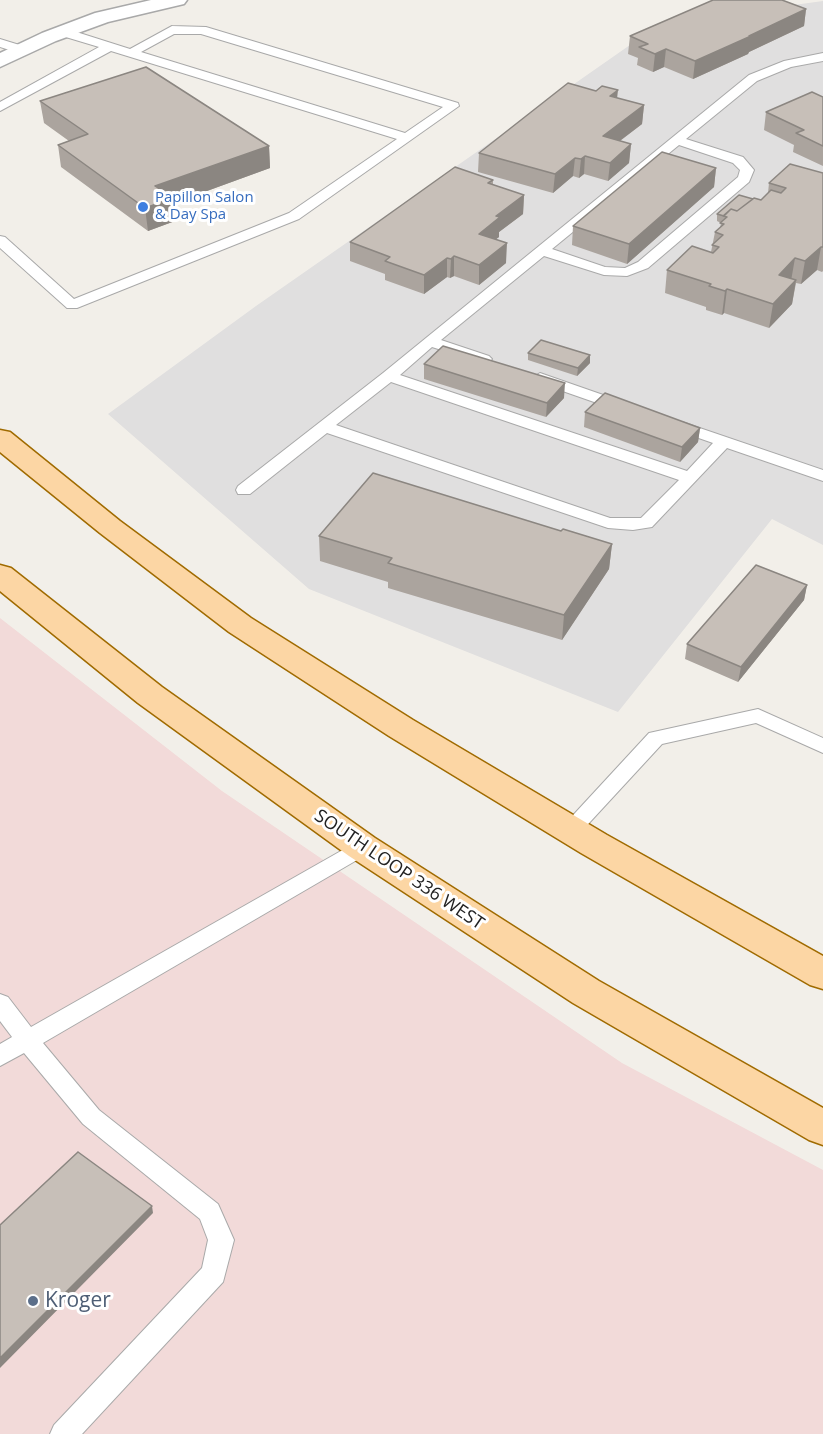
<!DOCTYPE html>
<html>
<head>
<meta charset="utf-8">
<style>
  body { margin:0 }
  canvas { display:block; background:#f2efe9 }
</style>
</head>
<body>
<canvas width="823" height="1434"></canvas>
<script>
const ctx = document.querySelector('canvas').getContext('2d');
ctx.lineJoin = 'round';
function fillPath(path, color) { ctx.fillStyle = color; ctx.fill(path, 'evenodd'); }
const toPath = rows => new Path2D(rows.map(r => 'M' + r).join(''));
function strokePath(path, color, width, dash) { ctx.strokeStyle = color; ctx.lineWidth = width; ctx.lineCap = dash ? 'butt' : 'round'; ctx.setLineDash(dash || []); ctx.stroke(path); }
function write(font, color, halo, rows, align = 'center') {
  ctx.font = font + ' "Open Sans",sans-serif'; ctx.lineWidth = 6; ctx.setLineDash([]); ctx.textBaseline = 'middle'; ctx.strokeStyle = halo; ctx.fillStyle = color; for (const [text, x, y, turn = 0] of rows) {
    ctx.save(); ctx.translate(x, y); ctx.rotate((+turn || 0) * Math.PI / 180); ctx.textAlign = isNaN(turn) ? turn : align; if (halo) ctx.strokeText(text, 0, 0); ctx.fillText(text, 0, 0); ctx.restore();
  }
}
fillPath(toPath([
  [823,1,823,545,772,519,618,712,309,589,108,414,256,306,640,38,699,18]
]), '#e0dfdf');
fillPath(toPath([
  [0,618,222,791,622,1063,823,1170,823,1434,0,1434]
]), '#f2dad9');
const service = toPath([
  [172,26,206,27,458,103,459,106,299,219,77,308,67,308,0,248,0,236,5,237,74,299,289,213,397,139,111,51,0,111,0,102,99,47,59,35,59,29,67,29,130,49,172,26],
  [174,34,201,34,443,107,405,133,141,52,174,34],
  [0,39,26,47,28,50,22,54,0,47,0,39],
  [823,53,823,61,791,67,757,81,686,139,743,157,754,170,749,182,648,268,627,276,604,275,544,256,441,340,489,356,492,359,489,362,479,362,432,347,400,375,687,471,713,443,670,428,668,425,670,422,682,422,823,470,823,481,727,448,652,527,633,530,608,528,327,433,250,494,238,494,236,490,238,486,383,373,749,75,784,61,823,53],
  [679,145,733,163,740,170,738,177,638,262,625,268,605,267,552,249,679,145],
  [391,382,679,480,641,518,610,518,336,425,391,382],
  [540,373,629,404,631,407,629,410,617,410,534,381,532,378,540,373],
  [758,709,823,738,823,753,756,723,662,744,578,835,571,838,564,835,561,830,564,825,649,733,758,709],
  [362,839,369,841,372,847,369,853,43,1043,99,1110,218,1204,234,1240,223,1282,82,1434,50,1434,54,1425,202,1268,208,1240,200,1219,83,1124,24,1053,0,1066,0,1044,12,1037,0,1021,0,994,8,997,31,1027,362,839]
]);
const minor = toPath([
  [151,0,187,0,184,4,108,22,56,41,0,67,0,53,42,33,95,13,151,0]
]);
const primary = toPath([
  [0,430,10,432,120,521,251,618,413,720,607,835,823,956,823,989,810,985,581,853,389,736,229,632,100,533,0,452,0,430],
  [0,565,11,568,162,687,375,838,599,981,823,1108,823,1145,809,1140,573,1003,349,856,138,703,0,591,0,565]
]);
strokePath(service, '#a9a9a9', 2);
strokePath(minor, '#a9a9a9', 3);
strokePath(primary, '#a06b00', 3);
fillPath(service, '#fff');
fillPath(minor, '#fff');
fillPath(primary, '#fcd6a4');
fillPath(toPath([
  [806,9,804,26,749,52,748,54,693,79,664,67,653,72,637,65,638,58,628,54,630,36],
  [823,97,823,166,793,152,794,145,764,130,766,112],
  [617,98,644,105,642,124,620,141,631,144,629,163,608,181,584,174,579,178,573,176,553,193,478,172,479,153],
  [40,101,269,146,270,168,174,203,175,221,148,231,61,167,58,145,69,141,44,123],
  [716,168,714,187,627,264,572,245,573,226],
  [823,173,823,271,822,272,817,270,801,284,796,283,792,304,769,328,724,313,722,315,706,310,706,307,665,293,667,270,711,252,715,232,720,228,721,223,717,221,717,214,753,199,761,200,768,193,769,183],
  [493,180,493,185,524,195,523,214,499,232,499,237,496,239,506,263,479,285,454,276,450,278,447,277,424,294,385,280,385,274,350,261,350,242],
  [528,353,590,363,577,376,528,360],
  [424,364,564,398,546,417,424,379],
  [585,412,700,428,698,442,680,462,584,427],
  [561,531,612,544,609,569,562,640,388,588,388,582,320,561,319,536],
  [807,585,804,600,738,682,685,659,687,644]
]), '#aba49e');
fillPath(toPath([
  [806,9,804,26,749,52,748,54,693,79,695,61],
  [666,49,664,67,653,72,655,54],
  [618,90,616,108,610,96],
  [644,105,642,124,601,155,603,136],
  [631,144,629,163,608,181,610,163],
  [269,146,270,168,174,203,175,221,148,231,145,208,155,186],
  [585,156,584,174,579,178,581,159],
  [575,158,573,176,553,193,555,174],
  [716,168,714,187,627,264,629,244],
  [524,195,523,214,499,232,499,237,478,253,479,234,496,216],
  [507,243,506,263,479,285,479,265],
  [821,247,817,270,801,284,805,261],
  [454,256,454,276,450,278,451,259],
  [447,258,447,277,424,294,424,275],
  [795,258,791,281,779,275],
  [796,280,792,304,769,328,773,304],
  [727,289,724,313,722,315,725,291],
  [590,355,590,363,577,376,578,368],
  [565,383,564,398,546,417,547,403],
  [700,428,698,442,680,462,682,447],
  [612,544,609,569,562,640,564,615],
  [807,585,804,600,738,682,741,667],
  [152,1206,153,1213,0,1368,0,1358]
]), '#8b8681');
const building = toPath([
  [713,0,782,0,806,9,749,36,751,36,695,61,666,49,655,54,639,47,648,44,630,36,713,0],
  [146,67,269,146,155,186,173,198,145,208,58,145,88,134,40,101,146,67],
  [568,83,596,91,602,86,618,90,610,96,644,105,603,136,631,144,610,163,585,156,581,159,575,158,555,174,479,153,568,83],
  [812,92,823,97,823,146,796,133,804,130,766,112,812,92],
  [662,152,716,168,629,244,573,226,662,152],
  [790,164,823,173,823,247,821,247,805,261,795,258,779,275,796,280,773,304,727,289,725,291,709,286,711,284,667,270,692,246,713,253,719,247,712,245,723,235,715,232,724,224,720,223,727,217,723,216,731,209,737,211,754,198,761,200,771,190,781,193,786,188,769,183,790,164],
  [455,167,493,180,488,183,524,195,496,216,500,217,479,234,507,243,479,265,454,256,451,259,447,258,424,275,385,261,390,257,350,242,455,167],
  [739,195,753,199,737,211,731,209,724,216,717,214,739,195],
  [541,340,590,355,578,368,528,353,541,340],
  [443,346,565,383,547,403,424,364,443,346],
  [605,393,700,428,682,447,585,412,605,393],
  [373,473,561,531,563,529,612,544,564,615,388,563,392,558,319,536,373,473],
  [756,565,807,585,741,667,687,644,756,565],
  [78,1152,152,1206,0,1358,0,1225,78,1152]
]);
fillPath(building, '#c7bfb8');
strokePath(building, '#8b8681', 1.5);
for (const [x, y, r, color] of [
  [143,207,6,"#3f7fe0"],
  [33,1301,6,"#5c6f8a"]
]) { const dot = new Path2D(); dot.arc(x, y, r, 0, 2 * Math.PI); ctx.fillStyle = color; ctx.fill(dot); strokePath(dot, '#fff', 2); }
write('15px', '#366cbe', '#fff', [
  ["Papillon Salon",155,198],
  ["& Day Spa",155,215]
], 'left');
write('18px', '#222', '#fff', [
  ["SOUTH LOOP 336 WEST",399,870,34]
]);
write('21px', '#4e5e75', '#fff', [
  ["Kroger",45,1301]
], 'left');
</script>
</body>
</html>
